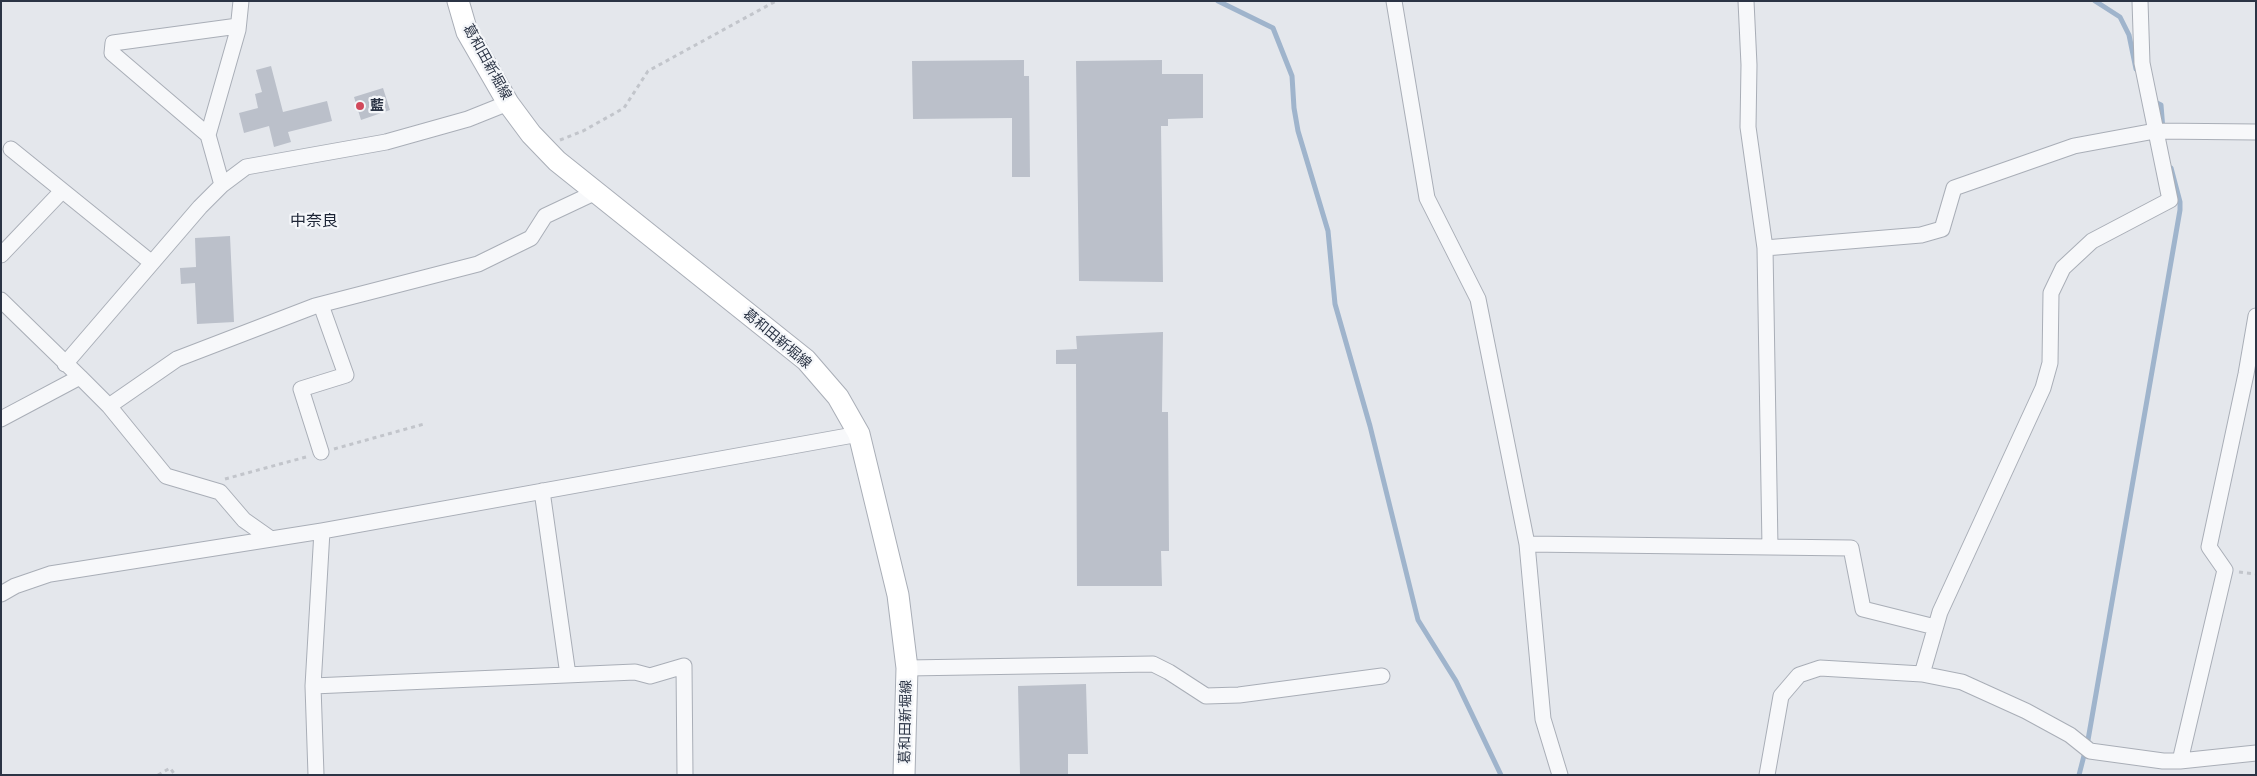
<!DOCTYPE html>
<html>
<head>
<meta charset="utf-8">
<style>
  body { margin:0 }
  #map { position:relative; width:2257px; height:776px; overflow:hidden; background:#e4e7ec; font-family:Rubik,sans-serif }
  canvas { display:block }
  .frame { position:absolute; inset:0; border:2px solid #2b3445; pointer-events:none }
</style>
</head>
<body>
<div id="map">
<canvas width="2257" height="776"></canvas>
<div class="frame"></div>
</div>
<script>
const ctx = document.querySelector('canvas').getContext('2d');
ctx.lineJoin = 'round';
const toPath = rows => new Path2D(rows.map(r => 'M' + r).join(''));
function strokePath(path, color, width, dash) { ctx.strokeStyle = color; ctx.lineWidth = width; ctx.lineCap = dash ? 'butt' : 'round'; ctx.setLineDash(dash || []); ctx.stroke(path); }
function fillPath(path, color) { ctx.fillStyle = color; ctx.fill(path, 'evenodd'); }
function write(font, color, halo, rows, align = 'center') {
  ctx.font = font + ' Rubik,"Noto Sans JP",sans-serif'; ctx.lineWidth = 4.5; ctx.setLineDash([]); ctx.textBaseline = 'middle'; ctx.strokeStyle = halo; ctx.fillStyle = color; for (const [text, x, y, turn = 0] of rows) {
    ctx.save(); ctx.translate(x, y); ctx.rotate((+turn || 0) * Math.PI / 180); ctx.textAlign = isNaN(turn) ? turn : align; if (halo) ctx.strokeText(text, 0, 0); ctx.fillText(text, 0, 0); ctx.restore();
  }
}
strokePath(toPath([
  [1218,1,1273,28,1292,76,1294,108,1298,131,1328,231,1335,304,1370,426,1418,620,1456,681,1501,775],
  [2095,1,2120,17,2129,35,2136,69],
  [2153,101,2161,105,2163,130],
  [2079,775,2088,740,2180,210,2180,202,2171,168]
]), '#9fb4cc', 5);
fillPath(toPath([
  [1024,60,1024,76,1029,76,1030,177,1012,177,1012,118,913,119,912,61],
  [1162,60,1162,74,1203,74,1203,118,1168,119,1168,126,1161,126,1163,282,1079,281,1076,61],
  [271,66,283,112,327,101,332,121,288,132,291,142,274,147,269,126,244,133,239,113,258,108,255,94,262,92,256,70],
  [383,88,390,110,361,120,354,97],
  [230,236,234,322,197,324,195,283,181,284,180,268,196,267,195,238],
  [1163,332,1162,412,1168,412,1169,551,1161,551,1162,586,1077,586,1076,364,1056,364,1056,350,1077,349,1076,336],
  [1086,684,1088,754,1068,754,1068,775,1020,775,1018,686]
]), '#bbc0ca');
const minor = toPath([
  [1394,1,1427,198,1478,299,1527,544,1543,719,1560,775],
  [1746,1,1749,65,1748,127,1765,248,1770,547],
  [208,135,112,53,113,43,238,26],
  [11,149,152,263],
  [222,185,208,135,238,30,241,1],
  [1765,248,1921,235,1942,229,1954,188,2074,146,2155,131,2256,132],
  [1,255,62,191],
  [1,300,80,377,1,419],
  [321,305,346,375,301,389,321,452],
  [65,364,200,207,222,185,246,167,386,142,468,119,508,103],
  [80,377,109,406,177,359,315,306,478,264,531,238,545,216,596,192],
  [109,406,166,476,220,492,244,520,271,539],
  [542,491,568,675],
  [1527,544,1851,548,1863,609,1935,627],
  [1,594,15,586,50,574,322,531,859,434],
  [907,668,1153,664,1169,672,1206,696,1239,695,1382,676],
  [1922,674,1940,612,2043,388,2050,363,2051,293,2063,268,2092,241,2170,200,2142,63,2140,1],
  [313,686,635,672,650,676,684,666,685,775],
  [2180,761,2225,570,2209,547,2246,374,2256,316],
  [316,775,313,686,322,531],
  [1767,775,1781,696,1799,675,1820,668,1922,674,1962,682,2026,711,2070,735,2090,751,2163,761,2180,761,2256,753]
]);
const secondary = toPath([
  [458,1,467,32,508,103,531,134,557,161,806,360,838,397,859,434,898,595,907,668,904,775]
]);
strokePath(minor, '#a9aeb7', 17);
strokePath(secondary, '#a9aeb7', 23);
strokePath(toPath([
  [560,140,583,131,624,108,648,71,776,1],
  [334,449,424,424],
  [225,479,306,457],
  [2239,572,2256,574],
  [158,775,170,768,175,775]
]), '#c2c5cb', 3, [4, 4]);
strokePath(minor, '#f7f8fa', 15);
strokePath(secondary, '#fff', 21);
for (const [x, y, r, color] of [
  [360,106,5,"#d1495b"]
]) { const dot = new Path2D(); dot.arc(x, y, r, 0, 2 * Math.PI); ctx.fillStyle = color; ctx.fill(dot); strokePath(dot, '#f4f6f9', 2); }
write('14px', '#2b3445', '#f4f6f9', [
  ["葛和田新堀線",487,62,61],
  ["葛和田新堀線",777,339,40],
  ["葛和田新堀線",906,722,-89]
]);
write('bold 14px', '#2b3445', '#f4f6f9', [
  ["藍",370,106]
], 'left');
write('16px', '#1d2536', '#f4f6f9', [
  ["中奈良",314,221]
]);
</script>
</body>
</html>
